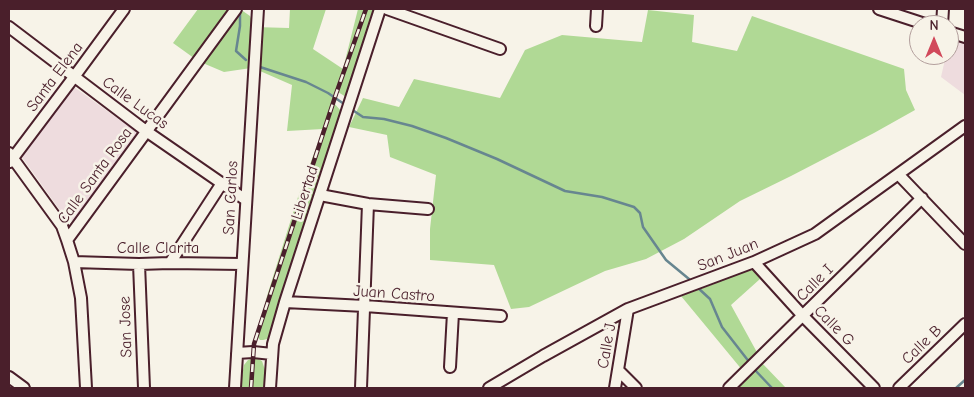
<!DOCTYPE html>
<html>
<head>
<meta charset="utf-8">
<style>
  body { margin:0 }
  #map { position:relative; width:974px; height:397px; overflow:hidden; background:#f7f3e8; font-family:"Comic Neue",sans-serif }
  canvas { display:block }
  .frame { position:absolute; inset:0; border:10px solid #4a1f2b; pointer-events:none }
  .north { position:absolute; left:909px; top:15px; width:50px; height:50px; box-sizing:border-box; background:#f7f3e8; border:1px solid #b29e9c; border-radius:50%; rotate:0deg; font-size:14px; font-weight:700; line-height:20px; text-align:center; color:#4a1f2b }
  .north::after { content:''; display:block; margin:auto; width:18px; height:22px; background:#d1495b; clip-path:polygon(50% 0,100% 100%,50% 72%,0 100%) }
</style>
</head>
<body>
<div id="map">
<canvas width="974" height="397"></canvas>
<div class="frame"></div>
<div class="north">N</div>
</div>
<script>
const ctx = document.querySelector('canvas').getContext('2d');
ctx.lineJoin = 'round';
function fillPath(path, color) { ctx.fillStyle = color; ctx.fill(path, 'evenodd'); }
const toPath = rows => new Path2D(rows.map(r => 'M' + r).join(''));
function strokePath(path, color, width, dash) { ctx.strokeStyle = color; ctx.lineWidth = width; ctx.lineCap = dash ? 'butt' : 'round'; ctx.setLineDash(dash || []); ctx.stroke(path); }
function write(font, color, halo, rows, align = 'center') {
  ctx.font = font + ' "Comic Neue",sans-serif'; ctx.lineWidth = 5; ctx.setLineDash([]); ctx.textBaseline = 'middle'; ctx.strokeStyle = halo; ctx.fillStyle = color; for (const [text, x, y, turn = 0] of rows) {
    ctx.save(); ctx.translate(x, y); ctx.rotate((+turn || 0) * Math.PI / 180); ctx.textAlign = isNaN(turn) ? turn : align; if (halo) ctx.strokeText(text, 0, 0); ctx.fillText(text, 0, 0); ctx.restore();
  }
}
fillPath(toPath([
  [949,38,965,43,965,95,941,77,946,55,949,55],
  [74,87,138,133,76,217,69,223,21,156]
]), '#eedcde');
fillPath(toPath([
  [198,9,240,9,250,16,254,27,289,28,290,9,326,9,313,49,343,69,358,9,373,9,346,97,338,92,340,77,329,113,333,102,342,112,271,336,267,339,263,340,260,340,257,336,267,296,298,197,323,129,287,131,292,85,260,71,254,30,251,68,224,72,198,61,173,43],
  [648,10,694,15,692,42,737,51,752,16,904,69,906,90,915,110,874,133,791,176,740,201,684,239,646,259,605,271,529,307,511,309,494,265,430,260,430,229,436,175,390,157,387,135,349,127,363,98,399,107,414,79,500,98,525,50,562,35,642,42],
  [752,267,760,279,731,305,759,356,743,371,681,296,714,284,721,279],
  [255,357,262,361,266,373,264,388,241,388,242,376,244,365,248,360],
  [762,363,786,388,736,388]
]), '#b0d995');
strokePath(toPath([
  [240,11,240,26,236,51,246,60],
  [260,67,306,82,328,93,347,106],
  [351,109,363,117,384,119,412,126,446,138,497,159,565,191,602,197,634,207,640,213,643,227,666,260,689,279],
  [697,287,710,299,722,327,750,363],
  [754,369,772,388],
  [956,388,965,380]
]), '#678690', 2.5);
const minor = toPath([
  [387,9,500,49],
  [879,9,928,25],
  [942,25,943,9],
  [596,26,597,9],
  [9,27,146,131,246,200],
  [949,32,965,37],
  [9,153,62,226,67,240,74,262,81,298,86,388],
  [10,162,74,77,124,9],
  [899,175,965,244],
  [320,195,368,204,428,209],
  [67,240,236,9],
  [74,262,139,264,170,263,242,264],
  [754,262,803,316,874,388],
  [170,263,222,183],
  [139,264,144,388],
  [285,302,365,306,501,316],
  [237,353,253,352,272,354],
  [450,367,453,313],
  [618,370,636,388],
  [9,377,24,388],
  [235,388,258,9],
  [270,388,273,344,285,302,380,9],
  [361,388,368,204],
  [489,388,543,356,628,309,754,262,815,234,965,126],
  [615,388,628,309],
  [729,388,922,198],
  [899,388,965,324]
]);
strokePath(minor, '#4a1f2b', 14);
strokePath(minor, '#f7f3e8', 10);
const rail = toPath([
  [251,388,254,344,336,94,366,9]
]);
strokePath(rail, '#4a1f2b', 4.5);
strokePath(rail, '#f7f3e8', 2.5, [8]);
write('16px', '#4a1f2b', '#f7f3e8', [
  ["Santa Elena",55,77,-53],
  ["Calle Lucas",135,103,36],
  ["Calle Santa Rosa",95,176,-54],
  ["Libertad",305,193,-72],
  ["San Carlos",231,198,-87],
  ["Calle Clarita",158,248],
  ["San Juan",728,255,-22],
  ["Calle I",815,283,-45],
  ["Juan Castro",394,294,4],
  ["Calle G",834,326,45],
  ["San Jose",126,327,-92],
  ["Calle B",922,345,-44],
  ["Calle J",607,346,-80]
]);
</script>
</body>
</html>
